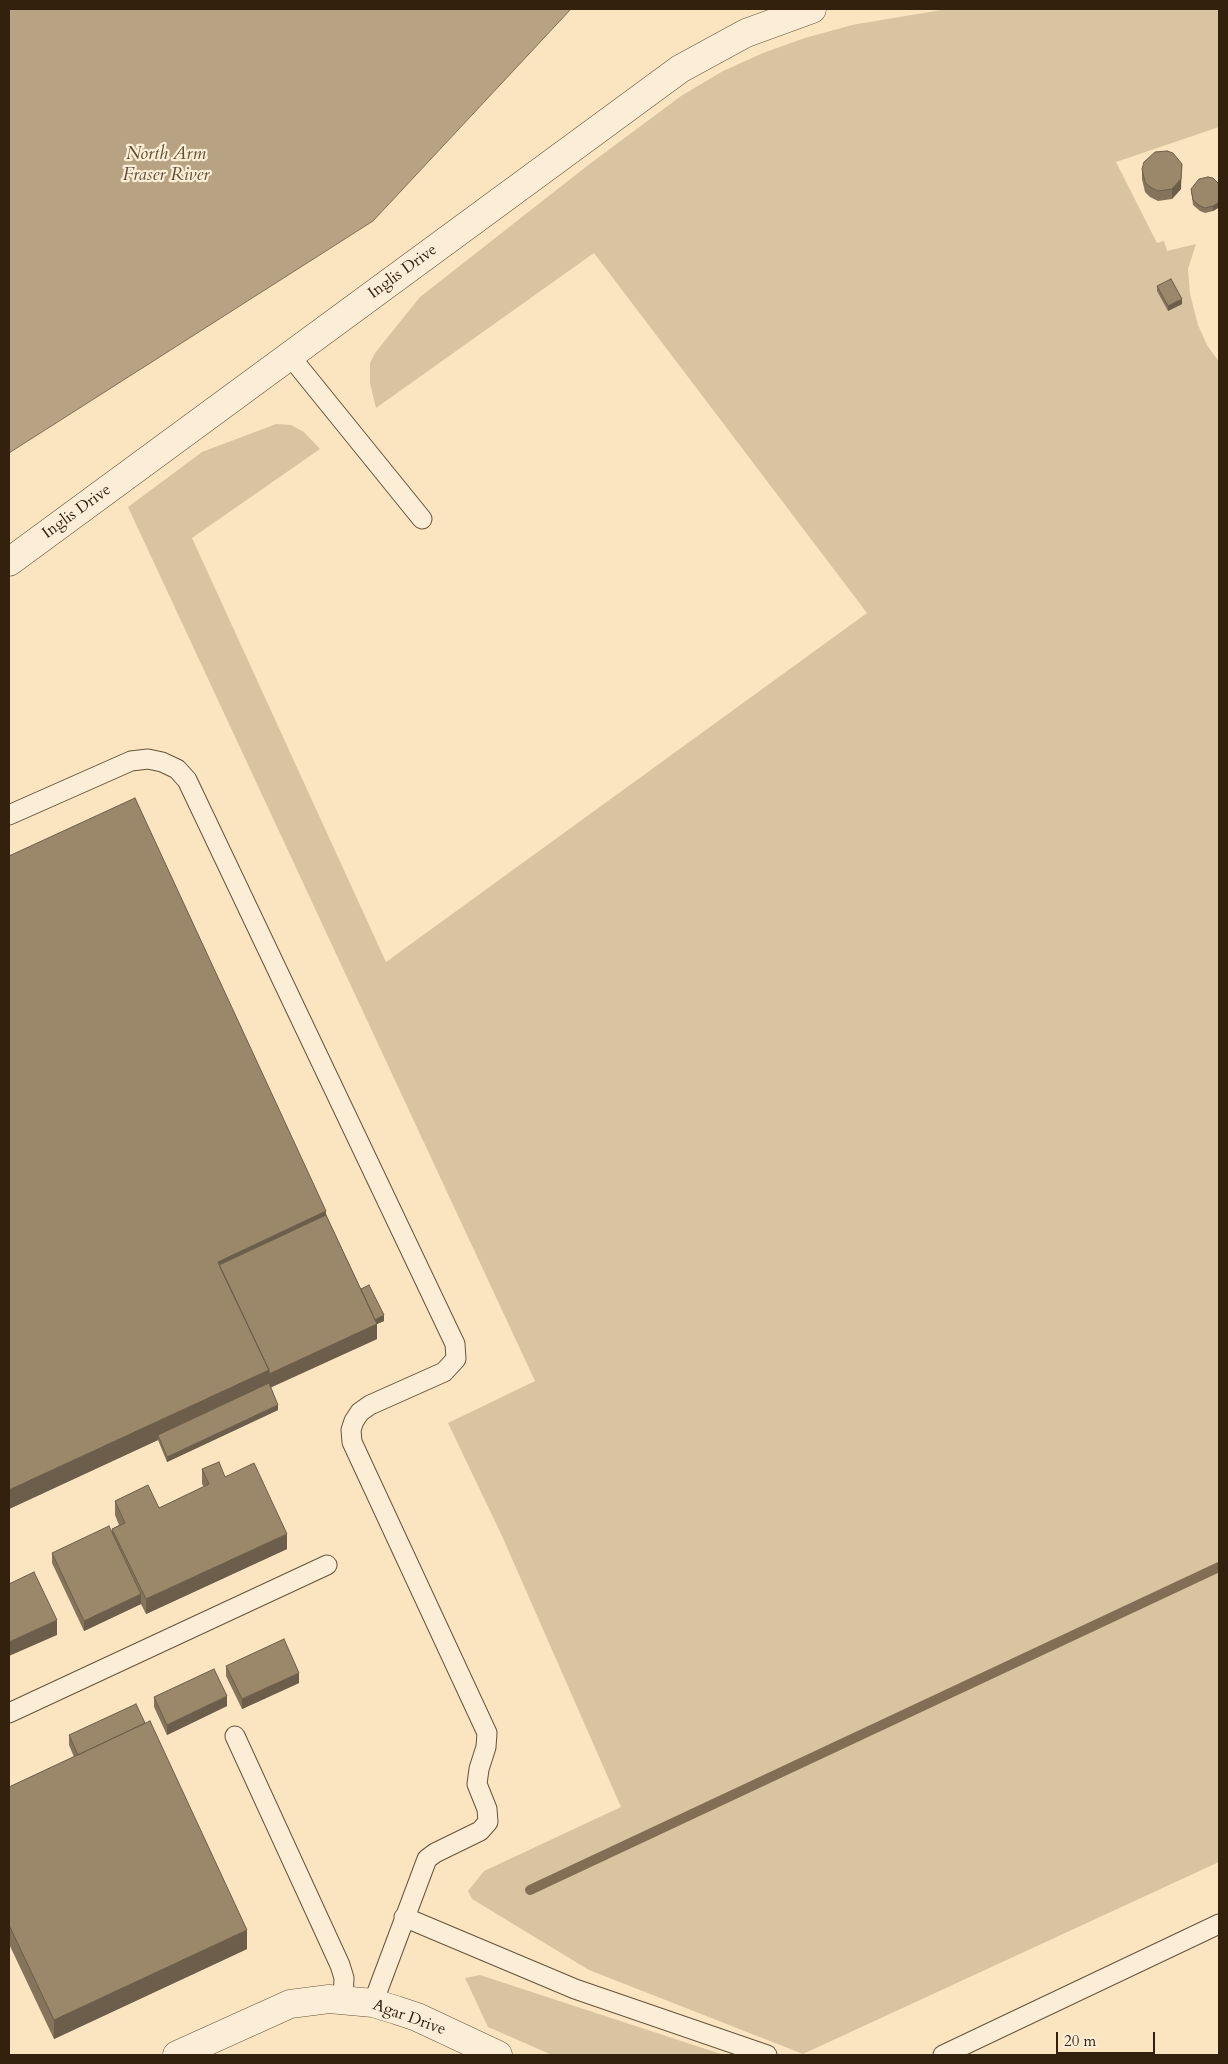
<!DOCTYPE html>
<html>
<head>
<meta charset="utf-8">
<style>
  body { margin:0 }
  #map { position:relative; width:1228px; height:2064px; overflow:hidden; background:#fbe5c0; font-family:Cardo,serif }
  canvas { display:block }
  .frame { position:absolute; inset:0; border:10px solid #33210d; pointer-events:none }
  .scale { position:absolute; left:1056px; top:2032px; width:99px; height:22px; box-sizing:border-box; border:2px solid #33210d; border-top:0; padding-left:6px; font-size:15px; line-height:18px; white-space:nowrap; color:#33210d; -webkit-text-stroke:4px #fceed6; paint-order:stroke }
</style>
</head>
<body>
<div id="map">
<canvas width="1228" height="2064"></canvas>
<div class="frame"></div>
<div class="scale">20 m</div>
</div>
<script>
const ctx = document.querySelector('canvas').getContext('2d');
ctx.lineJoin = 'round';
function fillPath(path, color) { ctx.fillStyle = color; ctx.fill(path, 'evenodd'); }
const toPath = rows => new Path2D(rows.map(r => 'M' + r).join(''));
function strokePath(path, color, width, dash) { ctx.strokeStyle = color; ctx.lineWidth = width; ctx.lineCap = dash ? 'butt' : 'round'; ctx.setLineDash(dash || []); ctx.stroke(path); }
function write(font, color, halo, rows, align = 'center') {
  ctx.font = font + ' Cardo,serif'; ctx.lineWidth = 4.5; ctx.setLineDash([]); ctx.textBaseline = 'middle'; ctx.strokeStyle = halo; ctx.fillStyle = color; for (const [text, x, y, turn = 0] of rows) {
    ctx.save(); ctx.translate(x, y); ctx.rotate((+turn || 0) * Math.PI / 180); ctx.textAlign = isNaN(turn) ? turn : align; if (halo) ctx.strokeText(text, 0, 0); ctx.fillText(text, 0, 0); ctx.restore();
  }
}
fillPath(toPath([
  [947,9,1219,9,1219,127,1116,162,1157,243,1164,241,1167,251,1196,244,1188,269,1190,294,1198,325,1207,345,1219,362,1219,1862,803,2054,589,1970,472,1899,468,1891,484,1871,621,1807,502,1536,448,1423,535,1381,128,507,202,452,276,424,291,425,304,432,320,449,192,538,386,962,867,613,594,253,376,408,370,383,370,363,375,353,420,297,587,166,681,96,723,71,763,53,805,38,852,25],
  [480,1975,724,2055,552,2055,488,2027,465,1978]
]), '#d9c4a2');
const water = toPath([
  [9,9,571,9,373,221,9,453,9,9]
]);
fillPath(water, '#b7a283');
strokePath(water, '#826e54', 1);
strokePath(toPath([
  [530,1890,1219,1567]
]), '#826e54', 10);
const service = toPath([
  [290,356,422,519],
  [9,815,131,761,148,759,162,762,177,769,187,780,455,1344,456,1359,444,1372,370,1405,360,1412,354,1421,351,1430,352,1442,487,1733,486,1747,479,1769,477,1784,487,1809,488,1822,480,1831,435,1853,427,1859,373,2003],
  [9,1713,327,1565],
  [235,1736,340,1965,344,1978,343,2000],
  [404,1917,575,1989,767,2055],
  [943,2055,1219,1924]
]);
const minor = toPath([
  [9,562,680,69,746,33,812,9],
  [177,2055,290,2004,329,1999,373,2003,396,2010,417,2017,498,2055]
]);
strokePath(service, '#65523a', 21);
strokePath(minor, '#65523a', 29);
strokePath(service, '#fceed6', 19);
strokePath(minor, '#fceed6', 28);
fillPath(toPath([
  [1142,169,1181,189,1172,199,1158,201,1150,197,1145,192,1142,179],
  [1191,189,1218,208,1213,211,1205,213,1200,211,1193,205],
  [1157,286,1182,304,1168,311,1157,291],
  [9,856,326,1215,361,1289,384,1321,377,1324,377,1339,270,1388,278,1410,167,1462,158,1440,9,1509],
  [202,1469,225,1477,287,1549,146,1614,141,1604,84,1631,52,1563,52,1553,112,1533,112,1529,119,1525,115,1515,115,1501,159,1508,204,1487,202,1484],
  [226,1666,299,1683,242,1709,226,1676],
  [154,1697,227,1706,167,1735,154,1707],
  [69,1735,247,1949,54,2039,9,1944,9,1787,74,1757,69,1745]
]), '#85745b');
fillPath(toPath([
  [1182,164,1181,189,1172,199,1172,189],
  [1219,199,1219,205,1218,208,1213,211,1213,206],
  [1182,299,1182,304,1168,311,1168,306],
  [326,1211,326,1230,223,1278,218,1262],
  [384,1315,384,1321,377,1324,377,1339,269,1388,158,1435,158,1440,9,1509,9,1490],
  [278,1405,278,1410,167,1462,167,1457],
  [287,1534,287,1549,146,1614,146,1599],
  [141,1594,141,1604,84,1631,84,1621],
  [57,1620,57,1635,9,1656,9,1642],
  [299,1673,299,1683,242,1709,242,1699],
  [227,1696,227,1706,167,1735,167,1725],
  [247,1930,247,1949,54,2039,54,2020]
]), '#6c5e4a');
const building = toPath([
  [1167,151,1173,153,1182,164,1181,179,1172,189,1158,191,1150,187,1145,182,1142,169,1144,162,1155,152,1167,151],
  [1208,177,1213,178,1219,184,1219,199,1218,203,1213,206,1205,208,1200,206,1193,200,1191,189,1199,179,1208,177],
  [1171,279,1182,299,1168,306,1157,286,1171,279],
  [135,798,326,1211,218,1262,269,1370,9,1490,9,856,135,798],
  [326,1215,377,1324,269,1374,269,1370,219,1265,326,1215],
  [369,1285,384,1315,375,1320,361,1289,369,1285],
  [269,1383,278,1405,167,1457,158,1435,269,1383],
  [219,1462,225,1477,254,1463,287,1534,146,1599,112,1529,125,1523,115,1501,148,1485,159,1508,209,1484,202,1469,219,1462],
  [109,1526,141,1594,84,1621,52,1553,109,1526],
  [34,1572,57,1620,9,1642,9,1584,34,1572],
  [284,1639,299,1673,242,1699,226,1666,284,1639],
  [214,1669,227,1696,167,1725,154,1697,214,1669],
  [136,1704,145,1723,78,1755,69,1735,136,1704],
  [150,1721,247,1930,54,2020,9,1925,9,1787,150,1721]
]);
fillPath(building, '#9b876a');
strokePath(building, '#6c5e4a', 1);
write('16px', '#33210d', '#fceed6', [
  ["Inglis Drive",403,272,-36],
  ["Inglis Drive",77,512,-36],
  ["Agar Drive",409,2018,20]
]);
write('italic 18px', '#614e36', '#fceed6', [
  ["North Arm",166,155],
  ["Fraser River",166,176]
]);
</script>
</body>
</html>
